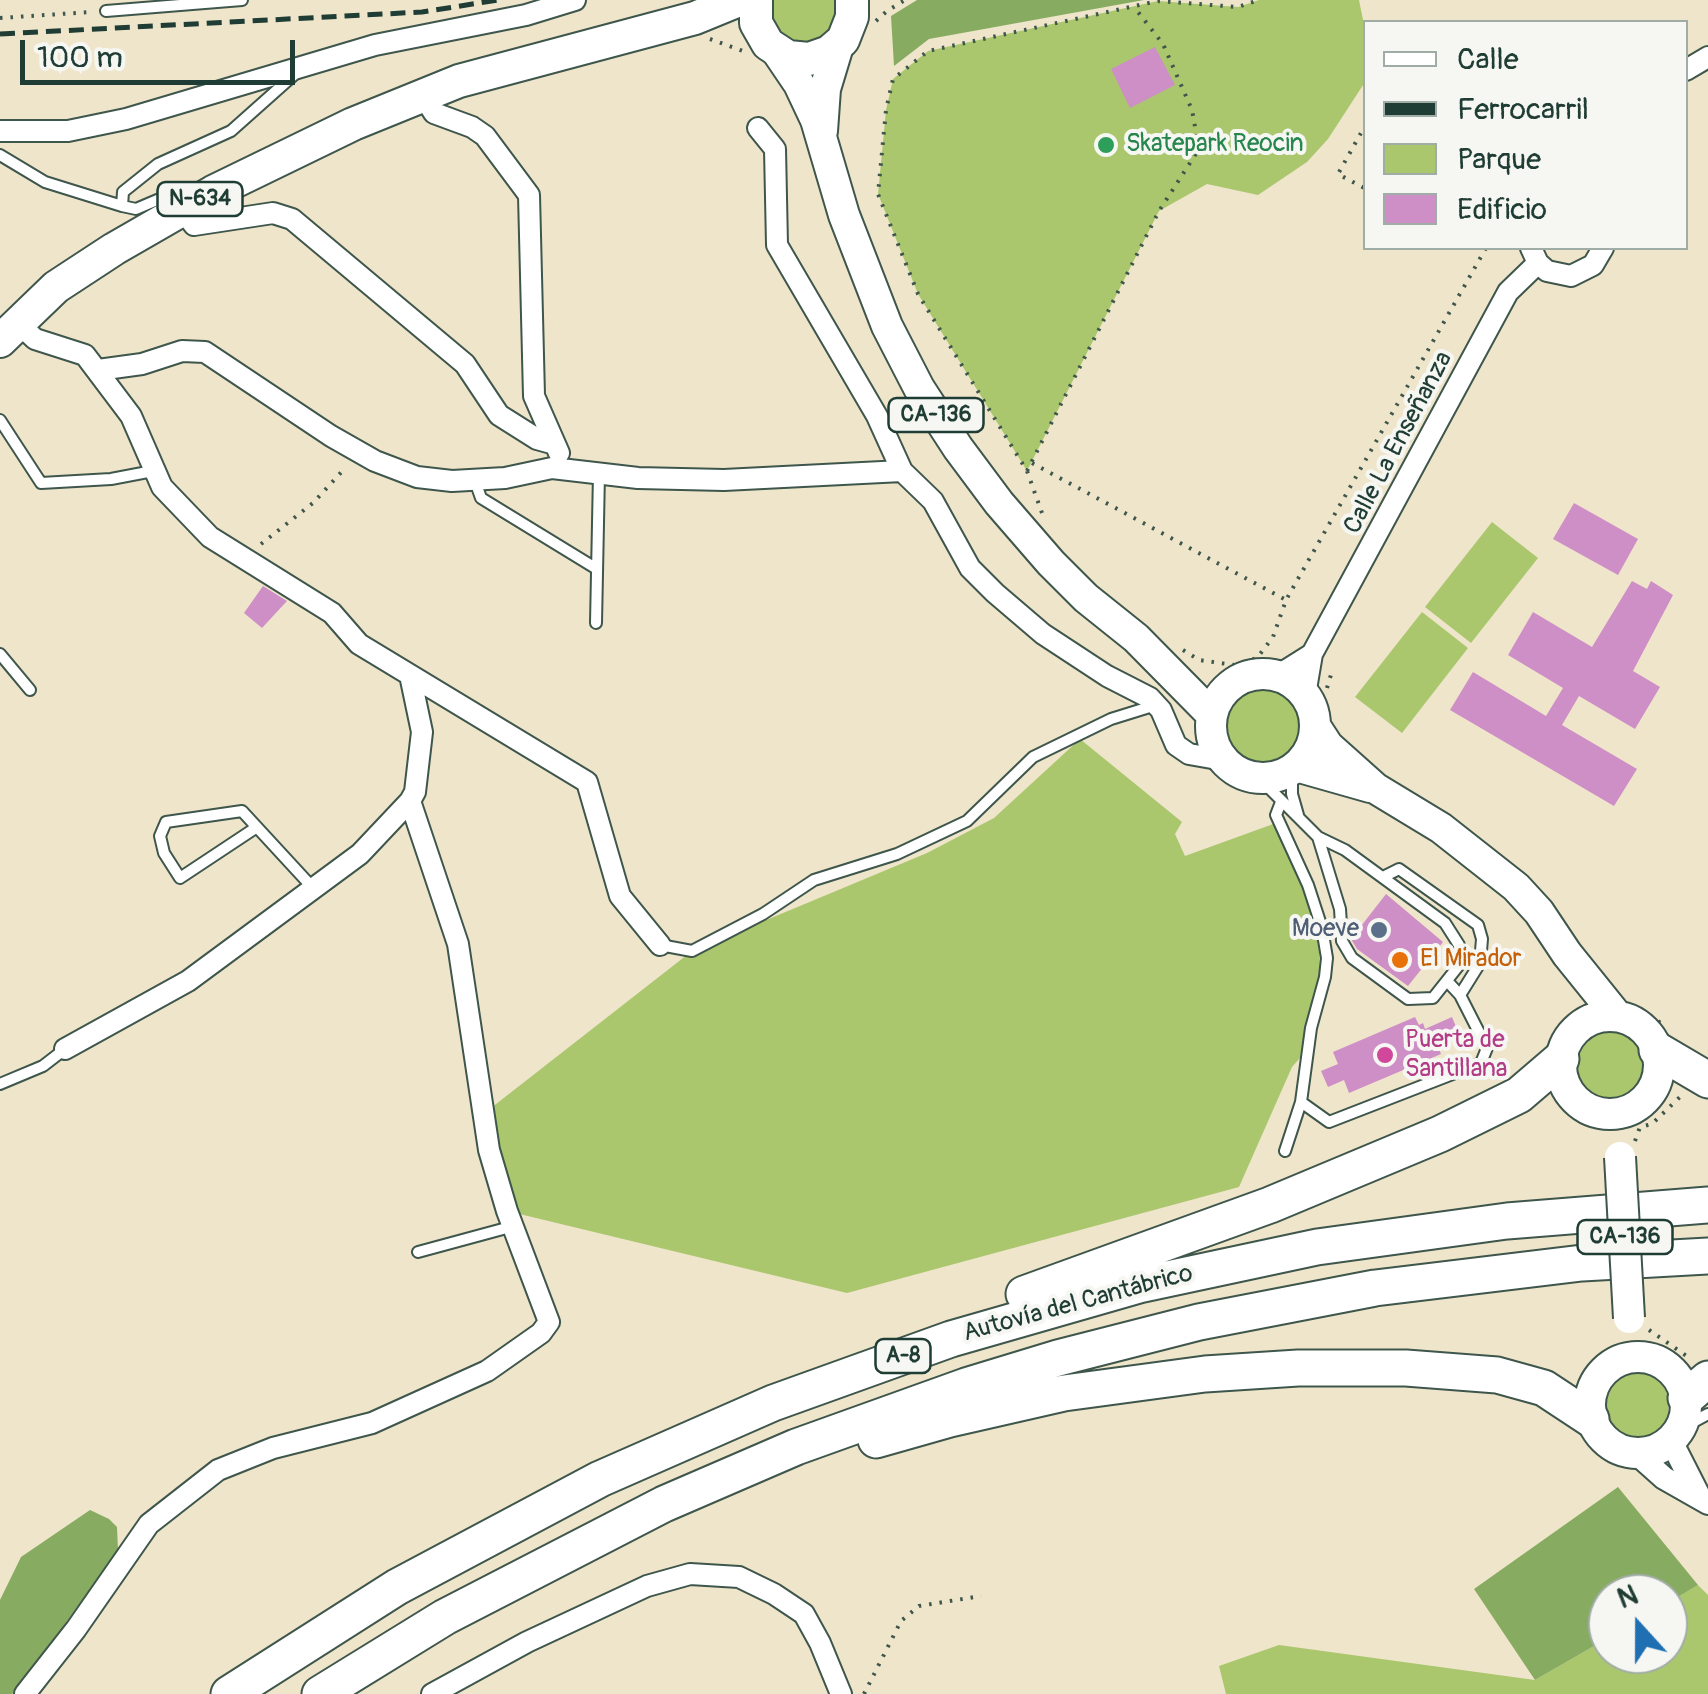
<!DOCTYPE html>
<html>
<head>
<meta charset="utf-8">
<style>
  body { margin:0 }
  #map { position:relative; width:1708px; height:1694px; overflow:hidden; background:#efe5cb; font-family:Pangolin,sans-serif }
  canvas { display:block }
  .legend { position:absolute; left:1363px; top:20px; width:325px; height:230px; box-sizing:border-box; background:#f6f6f2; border:2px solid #a0aca6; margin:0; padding:12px 18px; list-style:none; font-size:30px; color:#1f3d34 }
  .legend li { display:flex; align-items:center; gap:20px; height:50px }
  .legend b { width:50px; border:2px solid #a0aca6 }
  .north { position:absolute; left:1588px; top:1574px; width:100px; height:100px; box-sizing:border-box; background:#f6f6f2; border:2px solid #a0aca6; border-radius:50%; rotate:339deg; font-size:28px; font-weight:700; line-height:40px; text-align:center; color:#1f3d34 }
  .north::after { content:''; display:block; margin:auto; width:35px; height:45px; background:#1f6fb2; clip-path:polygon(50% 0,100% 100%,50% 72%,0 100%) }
  .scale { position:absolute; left:20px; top:40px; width:275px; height:45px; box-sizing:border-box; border:5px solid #1f3d34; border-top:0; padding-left:12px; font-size:30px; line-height:35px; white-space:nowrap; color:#1f3d34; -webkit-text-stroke:8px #f6f6f2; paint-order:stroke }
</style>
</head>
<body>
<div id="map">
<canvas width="1708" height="1694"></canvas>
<ul class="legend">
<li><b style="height:12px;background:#fff"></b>Calle</li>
<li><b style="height:12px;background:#1f3d34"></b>Ferrocarril</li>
<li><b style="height:28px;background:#aac76e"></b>Parque</li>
<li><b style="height:28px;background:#ce8ec6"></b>Edificio</li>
</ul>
<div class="north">N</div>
<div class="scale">100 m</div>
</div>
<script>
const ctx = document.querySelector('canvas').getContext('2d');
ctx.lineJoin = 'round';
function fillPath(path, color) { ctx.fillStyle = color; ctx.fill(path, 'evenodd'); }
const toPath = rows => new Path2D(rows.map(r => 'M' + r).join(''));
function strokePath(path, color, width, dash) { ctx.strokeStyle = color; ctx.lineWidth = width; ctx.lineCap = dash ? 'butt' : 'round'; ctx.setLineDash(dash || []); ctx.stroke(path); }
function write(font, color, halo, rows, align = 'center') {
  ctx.font = font + ' Pangolin,sans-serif'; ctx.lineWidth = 8; ctx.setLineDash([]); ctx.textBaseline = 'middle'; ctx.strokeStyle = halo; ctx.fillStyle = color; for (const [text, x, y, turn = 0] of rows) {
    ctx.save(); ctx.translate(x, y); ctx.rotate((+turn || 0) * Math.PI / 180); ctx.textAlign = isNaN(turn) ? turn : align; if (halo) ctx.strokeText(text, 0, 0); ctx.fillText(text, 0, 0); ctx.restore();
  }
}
fillPath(toPath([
  [766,0,842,0,841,23,813,48,775,36],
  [1259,0,1359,0,1365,30,1365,82,1328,139,1307,162,1258,195,1207,184,1159,211,1027,471,918,294,878,194,886,110,893,79,928,51,1158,1,1238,7],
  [1492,522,1538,558,1471,643,1425,607],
  [1422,612,1468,648,1402,733,1355,697],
  '1223 725a40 40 0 1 1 80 0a40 40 0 1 1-80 0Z',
  [1080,739,1182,822,1175,834,1185,856,1276,823,1301,880,1319,935,1320,980,1300,1058,1292,1067,1239,1187,847,1293,507,1211,482,1115,692,951,927,853,994,818],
  '1577 1066a34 34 0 1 1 68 0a34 34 0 1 1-68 0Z',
  '1603 1405a33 33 0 1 1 66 0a33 33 0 1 1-66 0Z',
  [1698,1585,1708,1595,1708,1694,1226,1694,1219,1666,1279,1645,1535,1680,1608,1638,1608,1654,1668,1654,1668,1603]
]), '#aac76e');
fillPath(toPath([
  [917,0,1144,0,929,39,894,66,891,16],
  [1618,1487,1698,1585,1668,1603,1668,1594,1608,1594,1608,1638,1535,1680,1474,1589],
  [90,1510,109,1519,117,1527,118,1550,19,1688,12,1694,0,1694,0,1600,21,1557]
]), '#87ac61');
fillPath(toPath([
  [1155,47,1175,85,1130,108,1111,69],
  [1574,503,1638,539,1618,575,1553,539],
  [1632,581,1647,589,1651,581,1673,595,1633,671,1660,687,1635,729,1579,696,1562,725,1637,769,1614,806,1450,710,1473,672,1546,716,1563,688,1508,655,1533,612,1592,647],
  [263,586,287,601,262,628,244,613],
  [1386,894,1443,942,1408,986,1357,949,1351,939],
  [1415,1017,1419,1025,1423,1023,1425,1029,1452,1017,1459,1034,1437,1043,1441,1054,1349,1093,1344,1080,1328,1087,1321,1071,1338,1064,1333,1052]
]), '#ce8ec6');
const service = toPath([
  [106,11,242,0],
  [0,155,45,182,122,206],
  [192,192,176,192,136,209,122,206,123,192,158,164,231,131,295,74],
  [0,420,41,483,111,479,153,471],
  [475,481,481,498,597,569],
  [596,623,599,473],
  [0,654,30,690],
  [1292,770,1292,794,1298,815],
  [1259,778,1318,837,1345,850,1445,923,1459,945,1460,964,1433,998,1408,999,1352,958,1342,941,1340,909,1318,837],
  [1281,802,1276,815,1308,885,1322,928,1327,958,1325,977,1311,1028,1301,1102,1329,1122,1481,1063,1487,1048,1460,995,1448,982],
  [257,827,180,878,164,853,160,836,166,822,242,811,313,888],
  [1383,877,1399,869,1478,925,1482,939,1480,963,1460,995],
  [660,945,692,951,763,914,814,880,897,854,967,821,1033,757,1111,719,1156,705],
  [0,1084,43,1066,65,1049],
  [1285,1151,1301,1102],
  [418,1252,514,1226],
  [1680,1429,1708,1414]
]);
const minor = toPath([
  [1686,70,1708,57],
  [422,94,434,113,472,127,485,136,529,195,534,396,559,453],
  [758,128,775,149,777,245,877,416,902,471],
  [0,131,68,131,126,119,375,45,526,15,575,0],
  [182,209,194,225,273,213,292,219,465,364,499,415,537,439,555,444],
  [1531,248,1538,263,1547,271,1571,276,1593,265,1603,248],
  [18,323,35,339,85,355,131,416,162,487,210,537,332,613,359,644,587,782,620,896,660,945],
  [98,370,142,364,182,351,205,352,331,436,375,461,417,477,452,481,505,478,552,468,638,478,724,480,902,471,933,501,970,568,995,593,1043,634,1107,676,1150,698,1161,710,1176,745,1189,754,1223,760],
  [1277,676,1312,654],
  [1305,695,1312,654,1508,292,1538,263],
  [65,1049,188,981,360,854,410,801,415,792,422,732,410,675],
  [25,1694,76,1629,149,1524,218,1470,273,1448,372,1423,487,1371,541,1333,549,1322,507,1211,489,1150,458,944,410,801],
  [432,1694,527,1642,647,1586,690,1574,739,1577,774,1594,804,1614,820,1643,841,1694]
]);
const tertiary = toPath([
  [1671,1441,1700,1498],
  [1636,1453,1664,1478,1708,1503]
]);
const primary = toPath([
  [778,53,799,84,816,120,844,215,887,326,919,388,958,448,999,503,1051,563,1086,598,1136,638,1212,715],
  [822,131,825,89,838,46],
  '1211 726a52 52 0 1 1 104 0a52 52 0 1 1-104 0Z',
  [1315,726,1328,746,1375,788,1441,828,1516,887,1539,912,1567,954,1617,1016],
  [1296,766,1370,787],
  '1561 1065a49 49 0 1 1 98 0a49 49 0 1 1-98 0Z',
  '1590 1405a48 48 0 1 1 96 0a48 48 0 1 1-96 0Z'
]);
const trunk = toPath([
  [756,0,756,23,768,44,788,57,809,59,829,52,843,40,852,17,852,0],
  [0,341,56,287,114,249,213,192,353,124,459,81,695,18,739,0]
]);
const motorway = toPath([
  [1657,1050,1708,1080],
  [1024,1294,1270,1205,1440,1134,1519,1095,1561,1059],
  [1686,1398,1708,1379],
  [876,1440,950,1419,1064,1393,1205,1374,1298,1368,1406,1368,1497,1375,1544,1388,1591,1419],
  [229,1694,397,1587,600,1479,773,1403,951,1339,1139,1285,1317,1247,1507,1221,1708,1205],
  [320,1694,445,1617,664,1504,796,1447,966,1386,1058,1358,1199,1322,1375,1288,1582,1263,1708,1256]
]);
strokePath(service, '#3e564b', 14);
strokePath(minor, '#3e564b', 24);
strokePath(tertiary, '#3e564b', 26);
strokePath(primary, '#3e564b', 34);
strokePath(trunk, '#3e564b', 36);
strokePath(motorway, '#3e564b', 39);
strokePath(toPath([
  [0,18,91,12],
  [876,21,887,11,905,0],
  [710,39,743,51],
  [1366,124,1338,174,1366,189],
  [1032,463,1286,600],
  [1027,471,1159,211,1199,149,1192,110,1163,44,1134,7],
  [1042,513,1027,471,918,294,878,194,886,110,893,79,928,51,1158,1,1238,7,1259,0],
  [261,544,313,503,346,467],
  [1183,650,1199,660,1234,665,1257,658,1273,637,1286,600,1486,248],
  [1327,688,1333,668],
  [1641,1009,1662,1024],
  [1635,1141,1640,1127,1652,1124,1683,1094],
  [1649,1330,1691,1359],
  [864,1694,901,1621,919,1606,981,1596]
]), '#3e564b', 4, [2.5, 8]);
strokePath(service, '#fff', 10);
strokePath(minor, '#fff', 20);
strokePath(tertiary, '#fff', 22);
strokePath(primary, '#fff', 30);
strokePath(trunk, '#fff', 32);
strokePath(motorway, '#fff', 35);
strokePath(toPath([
  [0,34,422,12,498,0]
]), '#1f3d34', 5, [15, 8]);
const primaryBridge = toPath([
  [1620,1157,1629,1318]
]);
strokePath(primaryBridge, '#3e564b', 34, []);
strokePath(primaryBridge, '#fff', 30);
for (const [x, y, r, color] of [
  [1106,145,10,"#2e9e5b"],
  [1379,930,10,"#5c6f8a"],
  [1400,960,10,"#e8710a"],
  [1385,1055,10,"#d1479c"]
]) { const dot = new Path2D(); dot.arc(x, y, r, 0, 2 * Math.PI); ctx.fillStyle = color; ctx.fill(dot); strokePath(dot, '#f6f6f2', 4); }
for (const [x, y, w] of [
  [200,199,85],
  [936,415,95],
  [1625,1237,95],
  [903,1356,55]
]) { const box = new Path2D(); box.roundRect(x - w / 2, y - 17, w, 34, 8); ctx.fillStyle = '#f6f6f2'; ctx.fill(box); strokePath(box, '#1f3d34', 2.5); }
write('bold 22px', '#1f3d34', null, [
  ["N-634",200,199],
  ["CA-136",936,415],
  ["CA-136",1625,1237],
  ["A-8",903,1356]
]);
write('25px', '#27864d', '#f6f6f2', [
  ["Skatepark Reocin",1126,145]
], 'left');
write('25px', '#1f3d34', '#f6f6f2', [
  ["Calle La Enseñanza",1399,443,-62],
  ["Autovía del Cantábrico",1078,1304,-15]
]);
write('25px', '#4e5e75', '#f6f6f2', [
  ["Moeve",1359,930]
], 'right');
write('25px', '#c56008', '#f6f6f2', [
  ["El Mirador",1420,960]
], 'left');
write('25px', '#b23c85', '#f6f6f2', [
  ["Puerta de",1405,1041],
  ["Santillana",1405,1070]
], 'left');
</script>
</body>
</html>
